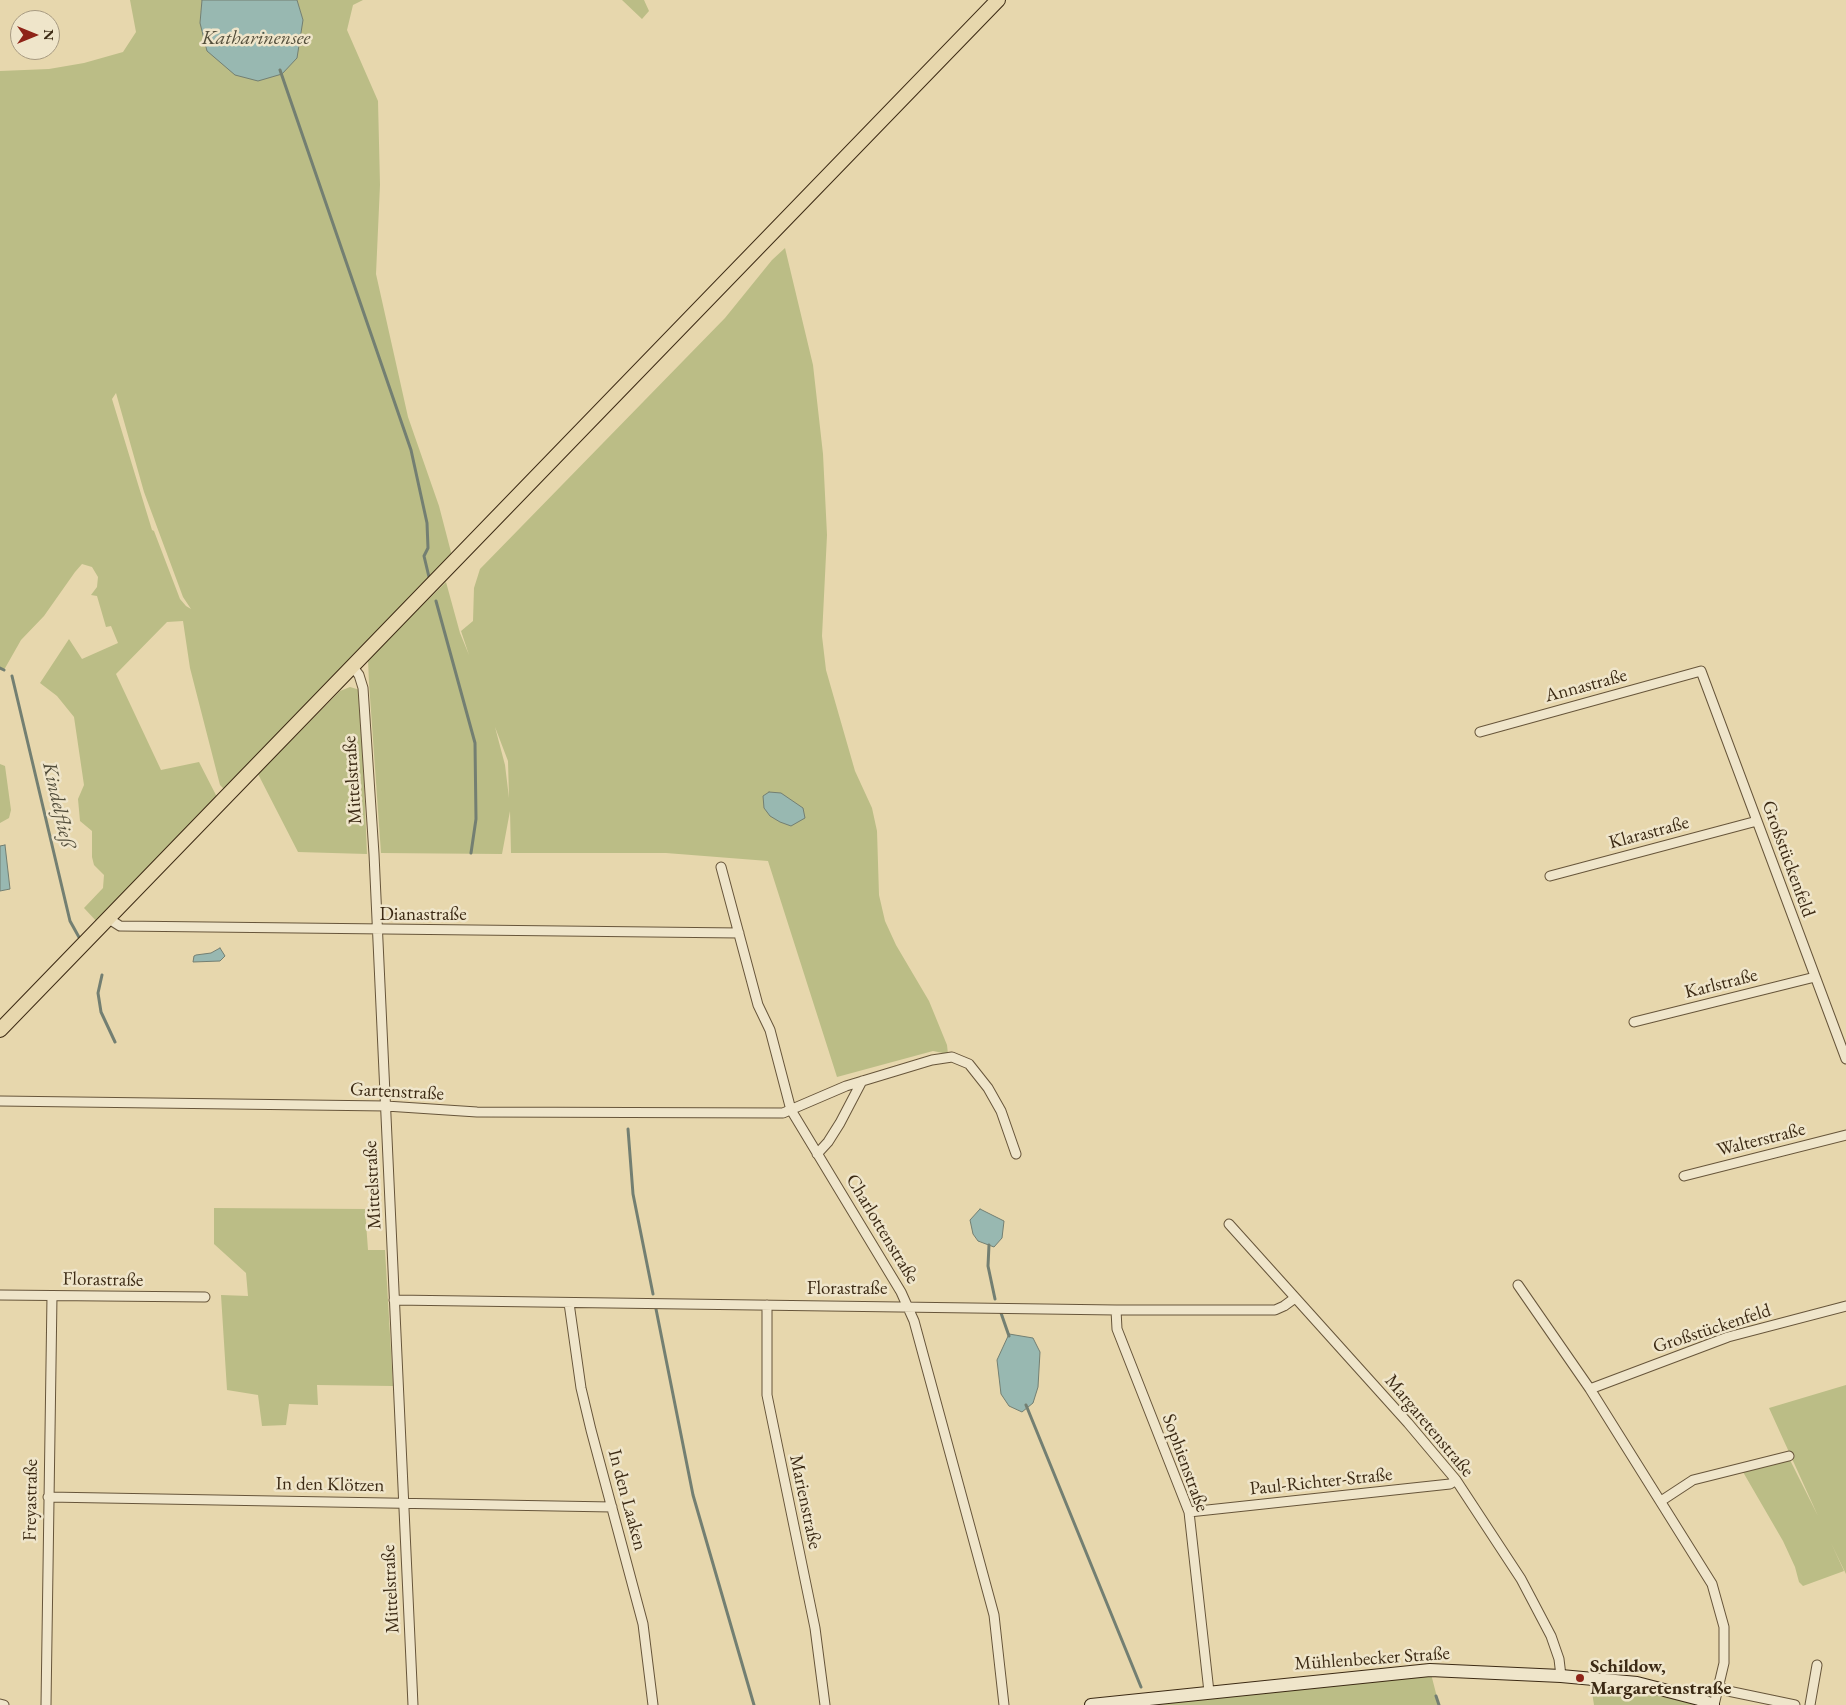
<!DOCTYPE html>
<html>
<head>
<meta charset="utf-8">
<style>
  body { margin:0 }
  #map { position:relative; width:1846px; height:1705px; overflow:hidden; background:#e7d7ad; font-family:"EB Garamond",serif }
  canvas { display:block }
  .north { position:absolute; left:10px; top:10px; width:50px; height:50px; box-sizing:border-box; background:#efe5ca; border:1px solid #a79a81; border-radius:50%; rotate:90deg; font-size:14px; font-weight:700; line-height:20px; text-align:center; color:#3c2a14 }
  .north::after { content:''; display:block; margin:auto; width:18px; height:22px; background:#8f2418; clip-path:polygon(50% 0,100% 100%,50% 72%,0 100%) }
</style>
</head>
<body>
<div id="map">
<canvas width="1846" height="1705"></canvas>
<div class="north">N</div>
</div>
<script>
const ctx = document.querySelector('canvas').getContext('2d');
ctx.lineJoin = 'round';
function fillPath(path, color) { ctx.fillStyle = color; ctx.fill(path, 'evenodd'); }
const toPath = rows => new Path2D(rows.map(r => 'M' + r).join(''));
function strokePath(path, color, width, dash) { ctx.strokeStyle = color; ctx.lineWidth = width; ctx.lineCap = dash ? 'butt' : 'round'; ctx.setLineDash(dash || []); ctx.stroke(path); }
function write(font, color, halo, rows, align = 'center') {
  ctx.font = font + ' "EB Garamond",serif'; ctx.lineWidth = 5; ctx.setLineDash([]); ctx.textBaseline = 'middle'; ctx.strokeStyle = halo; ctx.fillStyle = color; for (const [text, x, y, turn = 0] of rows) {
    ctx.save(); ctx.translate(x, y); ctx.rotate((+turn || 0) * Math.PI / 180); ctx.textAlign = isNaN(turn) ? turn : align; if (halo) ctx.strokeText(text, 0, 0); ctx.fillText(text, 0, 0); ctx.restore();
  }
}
fillPath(toPath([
  [130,0,202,0,200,23,303,20,297,0,363,0,353,5,347,30,378,101,380,185,376,274,408,417,439,506,452,556,225,790,220,785,190,668,183,621,167,622,116,674,161,770,199,762,218,799,99,924,84,908,103,888,104,875,94,865,92,857,92,831,80,821,78,799,84,785,74,717,57,696,40,683,69,639,82,659,118,643,111,626,106,627,97,596,91,595,97,587,98,577,92,567,82,564,75,572,44,616,21,640,4,670,0,668,0,71,49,69,84,63,123,52,136,32],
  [116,393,144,492,183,597,191,609,186,606,180,599,154,531,152,530,112,399],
  [622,0,644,0,649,11,642,19],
  [785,248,813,365,823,454,827,535,822,636,826,670,855,771,872,808,877,831,879,895,885,921,896,945,929,1001,947,1045,948,1054,933,1051,837,1077,768,861,666,853,511,853,510,811,502,854,381,853,369,683,368,659,446,582,460,633,469,655,461,631,473,621,474,588,480,569,725,318,772,260],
  [495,727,508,761,509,798,505,765],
  [350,687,360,690,367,854,298,852,258,774,340,691],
  [0,764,5,766,11,810,9,818,0,823],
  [214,1208,365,1209,368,1250,385,1250,393,1386,317,1385,318,1405,289,1404,286,1425,262,1426,258,1395,227,1390,221,1295,248,1296,246,1273,214,1244],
  [1846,1385,1846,1574,1831,1543,1844,1571,1803,1586,1799,1582,1795,1567,1783,1541,1743,1472,1790,1460,1818,1516,1769,1408],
  [1430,1670,1439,1705,1091,1705],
  [1591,1686,1636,1690,1661,1689,1713,1705,1594,1705]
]), '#bbbd86');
const water = toPath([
  [202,0,297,0,303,20,297,58,282,74,258,81,235,75,207,51,200,23,202,0],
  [769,792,781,793,803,808,805,818,791,826,780,822,770,816,764,808,763,796,769,792],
  [5,845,10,889,0,891,0,846,5,845],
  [220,948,225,956,220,961,193,962,194,956,196,955,211,953,220,948],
  [980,1209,1004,1221,1002,1238,994,1247,978,1241,973,1234,970,1220,980,1209],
  [1009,1334,1033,1338,1040,1352,1038,1387,1033,1403,1022,1412,1009,1406,1001,1394,997,1360,1009,1334]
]);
fillPath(water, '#98b8b1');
strokePath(water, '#737f72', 1);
strokePath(toPath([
  [280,70,411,450,427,523,428,548,424,556,429,577],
  [436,601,475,743,476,819,471,853],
  [0,668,4,670],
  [12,676,70,921,80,939],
  [102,975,98,993,101,1012,115,1042],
  [628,1129,633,1194,653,1294],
  [989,1245,988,1266,995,1299],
  [656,1309,693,1495,754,1705],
  [1001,1313,1009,1336],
  [1026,1405,1141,1687],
  [1436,1696,1439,1705]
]), '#737f72', 3);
const street = toPath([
  [352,666,359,675,363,688,374,854,413,1705],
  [1480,732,1701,671,1846,1059],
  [721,867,758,1005,770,1030,791,1110,901,1292,914,1321,994,1615,1004,1705],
  [1550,876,1757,821],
  [109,919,120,926,739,933],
  [1634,1022,1815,977],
  [0,1101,386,1106,477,1112,783,1113,846,1086,932,1060,952,1057,969,1064,988,1088,1001,1111,1016,1154],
  [817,1154,828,1142,840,1123,862,1081],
  [1684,1176,1846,1135],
  [1229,1224,1408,1423,1456,1480,1521,1579,1551,1636,1559,1659,1561,1676],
  [1518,1285,1590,1389],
  [0,1295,205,1297],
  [394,1300,1116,1310,1275,1310,1284,1306,1295,1298],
  [569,1303,581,1388,591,1430,643,1624,653,1705],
  [767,1305,767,1395,815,1628,825,1705],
  [1116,1310,1117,1329,1189,1512,1209,1692],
  [48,1497,612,1507],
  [1661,1501,1693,1480,1789,1456],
  [1189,1512,1450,1484,1456,1480],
  [1720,1687,1728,1691,1795,1705],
  [0,1704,4,1705],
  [46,1705,52,1296],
  [1714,1705,1724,1663,1724,1627,1712,1584,1590,1389,1728,1337,1846,1306],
  [1810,1705,1817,1665]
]);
const secondary = toPath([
  [1091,1705,1430,1670,1561,1676,1637,1683,1699,1699,1713,1705]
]);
const primary = toPath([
  [0,1030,998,0]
]);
strokePath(street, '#67553a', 11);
strokePath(secondary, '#3c2a14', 14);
strokePath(primary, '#3c2a14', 16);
strokePath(street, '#efe5ca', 9);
strokePath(secondary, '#efe5ca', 12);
strokePath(primary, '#e7d7ad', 14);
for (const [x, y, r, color] of [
  [1580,1678,5,"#8f2418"]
]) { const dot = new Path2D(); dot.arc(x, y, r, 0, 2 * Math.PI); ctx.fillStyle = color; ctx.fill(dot); strokePath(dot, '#efe5ca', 2); }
write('19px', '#3c2a14', '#efe5ca', [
  ["Annastraße",1586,686,-15],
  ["Mittelstraße",353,780,-94],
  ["Klarastraße",1649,833,-15],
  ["Großstückenfeld",1788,859,70],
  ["Dianastraße",423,915],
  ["Karlstraße",1721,984,-14],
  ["Gartenstraße",397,1092,3],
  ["Walterstraße",1761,1140,-14],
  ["Mittelstraße",373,1185,-93],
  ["Charlottenstraße",882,1229,59],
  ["Florastraße",103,1280,1],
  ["Florastraße",847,1289],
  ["Großstückenfeld",1712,1329,-18],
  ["Margaretenstraße",1429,1426,50],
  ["Sophienstraße",1185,1463,70],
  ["Paul-Richter-Straße",1321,1482,-6],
  ["In den Klötzen",330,1485,1],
  ["Freyastraße",31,1500,-89],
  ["In den Laaken",627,1500,75],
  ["Marienstraße",805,1502,78],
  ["Mittelstraße",391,1589,-93],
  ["Mühlenbecker Straße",1372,1659,-4]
]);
write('bold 19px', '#3c2a14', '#efe5ca', [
  ["Schildow,",1590,1667],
  ["Margaretenstraße",1590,1689]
], 'left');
write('italic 20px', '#534e3b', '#efe5ca', [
  ["Katharinensee",256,39],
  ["Kindelfließ",58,805,77]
]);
</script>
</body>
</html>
